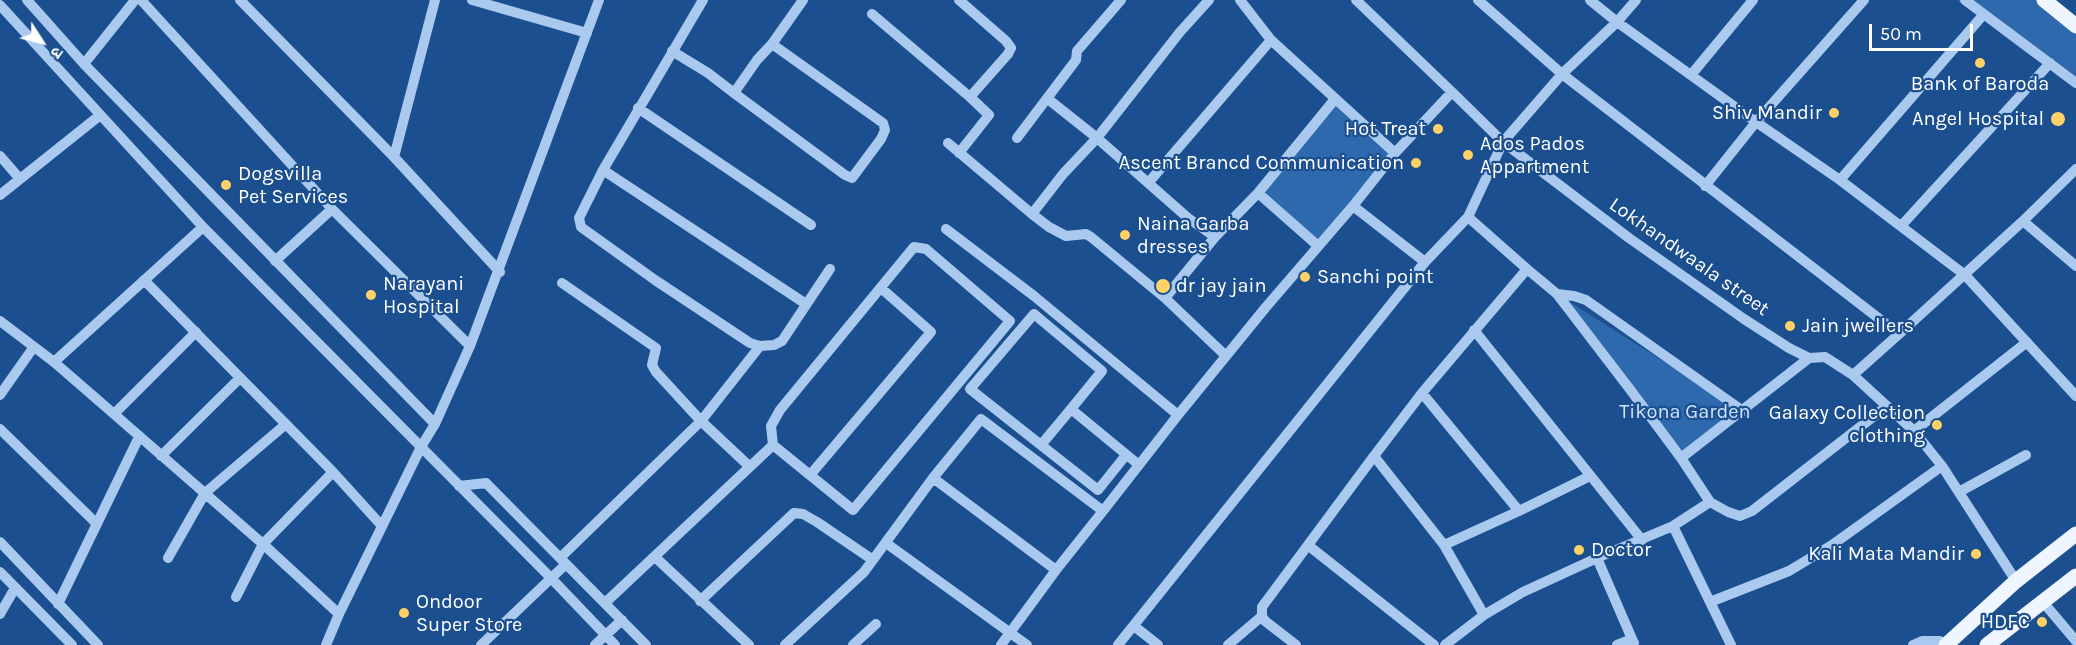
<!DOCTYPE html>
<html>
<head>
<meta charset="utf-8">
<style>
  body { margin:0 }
  #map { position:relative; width:2076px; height:645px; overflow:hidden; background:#1b4f8f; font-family:Karla,"Noto Sans Devanagari",sans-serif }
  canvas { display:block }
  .north { position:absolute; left:12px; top:12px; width:60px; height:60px; -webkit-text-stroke:4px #1b4f8f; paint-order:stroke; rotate:126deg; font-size:16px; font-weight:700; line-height:24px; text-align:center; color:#fff }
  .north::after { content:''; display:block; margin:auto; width:21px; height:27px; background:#fff; clip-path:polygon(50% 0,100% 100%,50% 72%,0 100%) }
  .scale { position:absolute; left:1869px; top:24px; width:104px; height:27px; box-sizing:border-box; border:3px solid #fff; border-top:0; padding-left:8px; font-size:18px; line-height:21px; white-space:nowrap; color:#fff; -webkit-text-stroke:4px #1b4f8f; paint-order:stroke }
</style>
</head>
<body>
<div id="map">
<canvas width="2076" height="645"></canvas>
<div class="north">उ</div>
<div class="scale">50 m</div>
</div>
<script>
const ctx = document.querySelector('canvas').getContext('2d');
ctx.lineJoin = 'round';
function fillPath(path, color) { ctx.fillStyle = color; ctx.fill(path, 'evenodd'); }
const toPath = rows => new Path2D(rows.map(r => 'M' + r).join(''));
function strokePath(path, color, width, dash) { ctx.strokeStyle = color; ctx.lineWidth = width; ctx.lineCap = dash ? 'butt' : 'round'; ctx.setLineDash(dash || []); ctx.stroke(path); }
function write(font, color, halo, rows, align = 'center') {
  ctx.font = font + ' Karla,sans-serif'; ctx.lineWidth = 4.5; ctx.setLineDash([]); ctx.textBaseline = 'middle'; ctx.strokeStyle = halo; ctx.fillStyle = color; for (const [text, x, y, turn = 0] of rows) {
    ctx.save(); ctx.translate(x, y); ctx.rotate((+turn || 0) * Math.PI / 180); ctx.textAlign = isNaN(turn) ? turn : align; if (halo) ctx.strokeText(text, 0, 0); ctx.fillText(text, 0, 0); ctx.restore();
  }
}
fillPath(toPath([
  [1957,0,2050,0,2076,20,2076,86,2026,53],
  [1335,99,1391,157,1317,245,1258,193],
  [1557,294,1739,409,1681,458]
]), '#2e69ad');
strokePath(toPath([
  [27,0,84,64,435,424],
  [141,0,332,209,470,346],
  [240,0,394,157,500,272],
  [472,0,587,33],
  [703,0,603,170,806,304],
  [1240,0,1271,40,1395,153],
  [1356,0,1452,92],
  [1478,0,1562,74,1503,142,1468,217,1527,269],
  [1590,0,1617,22,1756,122,1840,180,1965,275,2076,396],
  [1636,0,1617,22,1562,74,1899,334,2023,221,2076,169],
  [1965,0,2076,83],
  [0,5,203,227,550,577,615,645],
  [872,14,970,97],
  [772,44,803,0],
  [672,51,708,73,734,93,845,175,852,178,881,139,885,130,883,123,772,44,757,60,734,93],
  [84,64,135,0],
  [1691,75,1753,0],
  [1048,99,1097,138,1188,218,1215,237],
  [638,108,811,225],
  [1017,138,1076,60,1077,51,1121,0],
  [948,143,1032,214],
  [959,153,989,115,970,97,1008,54,1011,48,1006,41,959,0],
  [0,156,20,179],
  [394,157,435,0],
  [603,170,579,218,581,227,655,280,750,343,760,346,774,345,782,341,830,269],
  [1840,180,1984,14],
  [1149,182,1271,40],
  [1705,186,1756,122,1864,0],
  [1258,193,1317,245],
  [0,195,99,116],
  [1353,206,1425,262],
  [2023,221,2076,266],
  [1901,226,2050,63],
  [946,229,1034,296,1178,415],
  [275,261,332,209],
  [144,280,333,472,382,526],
  [562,283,656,348,652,365,656,372,701,421,749,466],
  [1557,294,1574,296,1586,300,1743,411],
  [1165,298,1091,237,1086,234,1066,236,1049,227,1032,214,1063,174,1097,138,1180,32,1209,0],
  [0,321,54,362,114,414,263,544,339,614],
  [1474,330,1642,540],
  [1226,356,1165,298,1215,237,1258,193,1335,99],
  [54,362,203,227],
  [1853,375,1899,334],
  [1422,393,1519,511,1444,545],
  [0,395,33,348],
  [114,414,196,332],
  [0,429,97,524],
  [1914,431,2027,342],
  [1041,445,1071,409],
  [1126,455,1098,490,970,389,1034,314,1102,371,1071,409,1139,465],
  [161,456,240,378],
  [1681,458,1809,358],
  [811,474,931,332,881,288],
  [459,486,486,483,646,645],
  [1959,492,2026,455],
  [1710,502,1728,512,1740,516,1752,511,1887,406],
  [1103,511,1178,415,1266,307,1353,206,1395,153,1452,92,1503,142,1629,238,1744,319,1789,348,1809,358,1825,357,1853,375,1914,431,1942,466,2016,581],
  [1519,511,1590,476],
  [0,542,98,645],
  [886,543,1027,645],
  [1309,546,1434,645],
  [655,557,749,645],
  [168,558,205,493,286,424],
  [560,558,701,421,760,346],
  [1597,558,1632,639],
  [0,572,72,645],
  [236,597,263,544,333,472],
  [700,601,794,513,803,514,817,522,873,560],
  [1710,602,1789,571,1832,545,1942,466],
  [2043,602,2076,641],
  [605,603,773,445,853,510,1010,321,926,249,914,247,780,410,771,426,773,445],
  [58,604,139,437],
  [0,614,15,588],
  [1484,615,1444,545,1374,456,1422,393,1527,269,1557,294,1632,392,1681,458,1710,502,1673,526,1731,645],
  [1134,626,1158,645],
  [326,645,339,614,421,447,435,424,470,346,599,0],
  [481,645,566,564],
  [595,645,622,620],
  [785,645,864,572,933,478,1056,570,1103,511,981,419,933,478],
  [853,645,876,624],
  [1001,645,1056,570],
  [1118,645,1425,262,1468,217],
  [1228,645,1262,616],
  [1296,645,1265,621,1262,616,1262,607,1374,456],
  [1445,645,1484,615,1523,592,1597,558,1673,526],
  [1617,645,1632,639,1634,643],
  [1913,645,1922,641,1940,641,1949,645]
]), '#a9c9ee', 10);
strokePath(toPath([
  [2044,0,2076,26],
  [1946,645,2016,581,2076,534],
  [1987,645,2076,576]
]), '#f0f6ff', 15);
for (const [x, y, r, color] of [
  [1980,63,6,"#ffd166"],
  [1834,113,6,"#ffd166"],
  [2058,119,8,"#ffd166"],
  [1438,129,6,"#ffd166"],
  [1468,155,6,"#ffd166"],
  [1416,163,6,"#ffd166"],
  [226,185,6,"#ffd166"],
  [1125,235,6,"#ffd166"],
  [1305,277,6,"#ffd166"],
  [1163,286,8,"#ffd166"],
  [371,295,6,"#ffd166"],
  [1790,326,6,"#ffd166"],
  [1937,425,6,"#ffd166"],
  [1579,550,6,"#ffd166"],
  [1976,554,6,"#ffd166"],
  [404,613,6,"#ffd166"],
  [2042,622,6,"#ffd166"]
]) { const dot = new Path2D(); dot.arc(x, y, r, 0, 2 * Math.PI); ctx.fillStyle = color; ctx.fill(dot); strokePath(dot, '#1b4f8f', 2); }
write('20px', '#fff', '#1b4f8f', [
  ["Bank of Baroda",1980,84,"center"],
  ["Shiv Mandir",1822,113,"right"],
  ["Angel Hospital",2044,119,"right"],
  ["Hot Treat",1426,129,"right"],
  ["Ados Pados",1480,144],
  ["Appartment",1480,167],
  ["Ascent Brancd Communication",1404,163,"right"],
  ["Dogsvilla",238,174],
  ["Pet Services",238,197],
  ["Naina Garba",1137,224],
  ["dresses",1137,247],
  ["Sanchi point",1317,277],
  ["Narayani",383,284],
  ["Hospital",383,307],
  ["dr jay jain",1176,286],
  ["Jain jwellers",1802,326],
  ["Galaxy Collection",1925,413,"right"],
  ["clothing",1925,436,"right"],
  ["Doctor",1591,550],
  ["Kali Mata Mandir",1964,554,"right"],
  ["Ondoor",416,602],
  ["Super Store",416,625],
  ["HDFC",2030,622,"right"]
], 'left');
write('20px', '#fff', '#1b4f8f', [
  ["Lokhandwaala street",1689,257,35]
]);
write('20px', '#cfe3fa', '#1b4f8f', [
  ["Tikona Garden",1685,412]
]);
</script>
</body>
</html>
